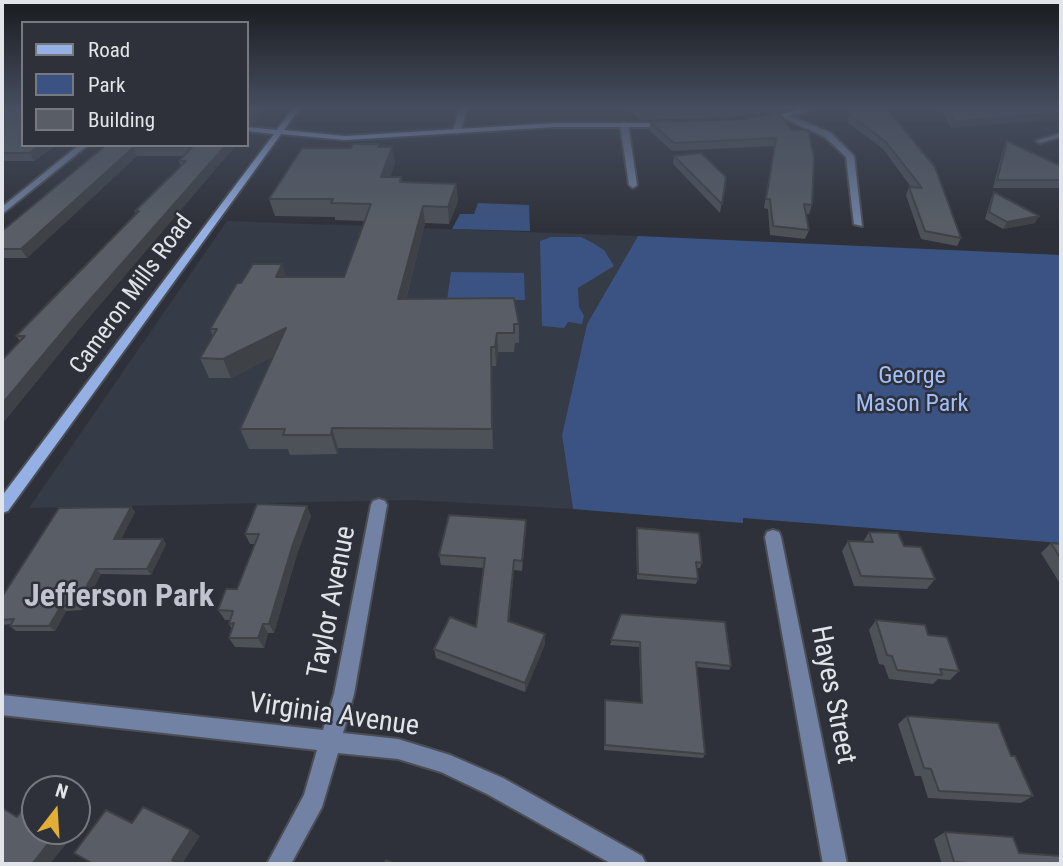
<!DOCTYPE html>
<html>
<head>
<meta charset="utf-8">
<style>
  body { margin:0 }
  #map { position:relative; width:1063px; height:866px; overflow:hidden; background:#2e3139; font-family:"Roboto Condensed",sans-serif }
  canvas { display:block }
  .frame { position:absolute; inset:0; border:4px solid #e1e4e8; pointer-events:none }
  .legend { position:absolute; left:21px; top:21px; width:228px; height:126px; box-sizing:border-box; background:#2e3139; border:2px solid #76797f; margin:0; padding:9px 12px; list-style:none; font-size:21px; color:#e1e4e8 }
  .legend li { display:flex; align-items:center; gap:14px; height:35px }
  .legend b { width:35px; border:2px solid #76797f }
  .north { position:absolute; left:21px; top:775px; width:70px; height:70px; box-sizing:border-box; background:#2e3139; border:2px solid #76797f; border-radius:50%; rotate:17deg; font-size:19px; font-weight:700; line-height:28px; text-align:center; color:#e1e4e8 }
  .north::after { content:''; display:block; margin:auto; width:24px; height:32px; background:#e3ae35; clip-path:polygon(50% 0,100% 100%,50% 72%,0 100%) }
</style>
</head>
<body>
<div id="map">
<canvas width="1063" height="866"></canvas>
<div class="frame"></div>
<ul class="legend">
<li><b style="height:9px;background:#94b0e5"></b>Road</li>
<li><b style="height:19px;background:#3b5382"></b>Park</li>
<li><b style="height:19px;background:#595e66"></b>Building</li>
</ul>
<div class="north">N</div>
</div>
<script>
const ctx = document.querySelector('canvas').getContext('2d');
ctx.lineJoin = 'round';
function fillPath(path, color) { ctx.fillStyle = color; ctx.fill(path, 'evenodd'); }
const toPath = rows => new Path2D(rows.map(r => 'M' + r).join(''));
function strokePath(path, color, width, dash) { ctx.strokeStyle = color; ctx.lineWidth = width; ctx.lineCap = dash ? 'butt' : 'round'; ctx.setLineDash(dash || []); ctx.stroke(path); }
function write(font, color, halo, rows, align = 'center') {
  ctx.font = font + ' "Roboto Condensed",sans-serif'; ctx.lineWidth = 5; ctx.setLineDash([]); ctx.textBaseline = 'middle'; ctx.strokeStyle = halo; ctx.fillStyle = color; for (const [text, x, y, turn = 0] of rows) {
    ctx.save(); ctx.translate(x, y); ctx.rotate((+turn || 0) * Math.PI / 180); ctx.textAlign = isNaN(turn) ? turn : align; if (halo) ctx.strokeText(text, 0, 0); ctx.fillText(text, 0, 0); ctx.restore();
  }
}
fillPath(toPath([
  [227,221,638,236,587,324,562,435,573,509,412,500,29,508]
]), '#353b47');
fillPath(toPath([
  [478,203,529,205,530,231,452,229,460,214,474,214],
  [638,236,1061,255,1061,543,743,518,743,523,573,509,562,435,587,324],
  [551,237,581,237,593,243,604,250,614,266,578,288,579,307,584,316,582,324,568,322,564,328,542,326,540,241],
  [451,272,524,273,525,300,447,300]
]), '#3b5382');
const street = toPath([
  [459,109,466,109,461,132,457,134,453,132,459,109],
  [786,114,831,133,854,156,862,226,854,224,846,157,825,137,783,118,786,114],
  [624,122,628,124,637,185,633,188,629,185,620,124,624,122],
  [1061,133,1061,137,1040,143,1036,141,1061,133],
  [79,145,88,145,2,214,2,207,79,145],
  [379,499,385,501,387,505,354,694,343,733,398,739,450,755,503,778,642,856,646,864,612,864,487,794,441,772,398,759,338,753,322,807,291,864,267,864,304,795,317,750,2,715,2,695,323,730,334,694,371,505,373,501,379,499],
  [773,530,779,532,781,537,847,864,823,864,765,537,767,532,773,530]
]);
const secondary = toPath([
  [292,109,299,109,284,130,345,136,555,123,668,123,672,125,668,127,555,127,345,140,281,134,8,511,2,513,2,496,274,134,247,131,247,127,277,130,292,109],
  [803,109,817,109,765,121,761,119,803,109]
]);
strokePath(street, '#4b4e55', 4);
strokePath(secondary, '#4b4e55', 4);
fillPath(street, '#7182a4');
fillPath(secondary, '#94b0e5');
fillPath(toPath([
  [2,109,56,145,34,161,2,161],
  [247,109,251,125,247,125],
  [628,109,771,109,770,112,744,117,640,120],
  [862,109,961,238,957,246,921,239,906,195,909,187,911,187,883,149,847,122,849,114],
  [942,109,1061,109,951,128],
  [778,112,812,205,809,214,806,214,809,230,805,239,770,235,768,209,764,208,774,146,672,151,649,130,650,122,746,119],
  [1007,141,1061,166,1061,188,993,188,1003,149],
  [379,144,379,147,395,163,390,177,401,177,402,182,456,184,458,201,449,224,425,223,406,299,519,324,519,343,515,343,514,352,498,352,496,366,492,366,493,449,338,448,337,454,290,455,288,449,249,449,240,429,272,357,231,378,209,378,200,358,213,336,210,329,286,277,344,277,365,221,335,220,335,217,275,216,269,199,351,148],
  [106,145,236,145,80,328,2,424,2,360,20,341,16,336,136,214,135,211,181,166,179,161,184,156,137,156,27,258,2,258,2,231],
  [674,156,726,177,720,213,673,164],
  [994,192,1035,223,1003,229,985,219,991,199],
  [131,507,135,512,121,539,163,539,166,544,151,575,101,574,82,610,66,611,55,631,16,631,10,626,11,624,2,625,2,597],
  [311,516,297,554,274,633,268,633,264,648,235,647,229,638,232,629,229,624,230,620,225,620,218,610,237,589,255,544,250,544,245,534],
  [637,528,702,563,700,568,697,568,698,579,696,584,637,579,636,533],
  [526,530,522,571,514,570,509,622,545,644,525,692,436,658,434,649,476,627,484,568,441,565,439,555],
  [869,532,935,579,927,589,854,586,842,551,848,541,863,542],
  [1051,543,1061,544,1061,585,1041,553],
  [621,614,731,666,729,670,697,667,705,754,703,758,604,750,605,700,641,703,639,647,610,645],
  [876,620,928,635,959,671,950,680,938,679,933,684,889,679,884,665,879,664,869,630],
  [907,716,1011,756,1033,796,1021,803,928,798,921,776,915,776,898,724],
  [945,832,1019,853,1061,864,942,864,934,839]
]), '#4d5158');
fillPath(toPath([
  [256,109,264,109,251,125,249,117],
  [745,109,771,109,770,112,744,117],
  [1061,112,1061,119,951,128,954,122],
  [40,145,56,145,34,161,30,153],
  [226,145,236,145,80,328,2,424,2,404,74,318],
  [134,147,137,156,27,258,21,249],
  [392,147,395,163,384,194,381,177],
  [456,184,458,201,449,224,448,207],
  [423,206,425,223,401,317,398,299],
  [1039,216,1035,223,1003,229,1007,222],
  [282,264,288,283,276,277],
  [286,328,292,347,231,378,223,359],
  [497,333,498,352,496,366,495,347],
  [491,347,492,366,493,449,492,429],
  [332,428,338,448,337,454,331,435],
  [307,506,311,516,297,554,274,633,269,624,293,544],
  [131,507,135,512,118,544,114,539],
  [526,520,526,530,522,571,522,561],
  [163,539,166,544,151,575,147,569],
  [514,560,514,570,508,631,508,621],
  [96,569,101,574,82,610,77,605],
  [61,606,66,611,55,631,49,626],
  [263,624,268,633,264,648,258,638],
  [545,634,545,644,525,692,525,683],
  [191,830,200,836,182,864,172,860],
  [58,831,69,831,74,834,50,864,32,864]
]), '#3e4247');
const building = toPath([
  [2,109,23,109,23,145,40,145,30,153,2,153,2,109],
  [247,109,256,109,249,117,247,117,247,109],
  [637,109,747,109,640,112,637,109],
  [862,109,887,109,935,167,961,238,925,231,909,187,922,188,886,142,849,114,862,109],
  [948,109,1061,109,1061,112,954,122,948,109],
  [778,112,792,130,808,130,814,157,812,205,804,204,809,230,773,226,770,199,766,199,776,138,674,143,650,122,746,119,778,112],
  [1007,141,1061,166,1061,180,997,180,1007,141],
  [353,144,379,144,378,147,392,147,381,177,401,177,400,182,456,184,448,207,423,206,398,299,514,298,519,324,514,324,514,333,497,333,495,347,491,347,492,429,332,428,331,435,283,435,285,429,240,429,286,328,223,359,200,358,217,329,210,329,237,283,241,283,253,264,282,264,276,277,344,277,371,204,331,203,333,199,269,199,302,148,351,148,353,144],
  [106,145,226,145,74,318,2,404,2,360,25,336,16,336,139,211,135,211,186,161,179,161,192,147,134,147,21,249,2,249,2,231,106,145],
  [701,153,726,177,722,204,674,156,701,153],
  [994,192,1039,216,1007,222,989,212,994,192],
  [257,504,307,506,293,544,269,624,263,624,258,638,229,638,234,623,229,624,233,611,218,610,226,589,237,589,259,534,245,534,257,504],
  [131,507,114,539,163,539,147,569,96,569,77,605,61,606,49,626,10,626,14,619,2,620,2,597,59,508,131,507],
  [449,515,526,520,522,561,514,560,508,621,545,634,525,683,434,649,450,617,476,627,485,558,439,555,449,515],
  [637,528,699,533,702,563,696,562,698,579,638,574,637,528],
  [869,532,898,533,904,546,921,547,935,579,861,576,848,541,873,542,869,532],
  [1051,543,1061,544,1061,559,1051,543],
  [621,614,725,622,731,666,696,662,705,754,605,745,605,700,642,703,640,642,611,640,621,614],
  [876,620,925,625,928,635,947,637,959,671,940,669,942,675,897,670,892,656,887,655,876,620],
  [907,716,998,723,1011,756,1015,756,1033,796,939,791,931,769,924,768,907,716],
  [143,807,191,830,172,860,181,864,89,864,90,862,74,853,106,810,132,823,143,807],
  [24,808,35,814,35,831,58,831,32,864,2,864,2,811,4,809,17,817,24,808],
  [945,832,1013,837,1019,853,1061,856,1061,864,976,864,954,862,945,832],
  [386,860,395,864,384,864,386,860]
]);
fillPath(building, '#595e66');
strokePath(building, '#3e4247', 2);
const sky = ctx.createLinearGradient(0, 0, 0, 230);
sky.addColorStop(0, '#191b1f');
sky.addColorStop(0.47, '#464e5f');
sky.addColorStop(1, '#464e5f00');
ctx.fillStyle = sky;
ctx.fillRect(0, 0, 1063, 230);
write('24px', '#e1e4e8', '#2e3139', [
  ["Cameron Mills Road",132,295,-54]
]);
write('24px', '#a0bffa', '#2e3139', [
  ["George",912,377],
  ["Mason Park",912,405]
]);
write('28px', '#e1e4e8', '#2e3139', [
  ["Taylor Avenue",333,602,-79],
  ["Hayes Street",832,695,79],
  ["Virginia Avenue",334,716,8]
]);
write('bold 32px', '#c0c4ce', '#2e3139', [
  ["Jefferson Park",119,598]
]);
</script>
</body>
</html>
